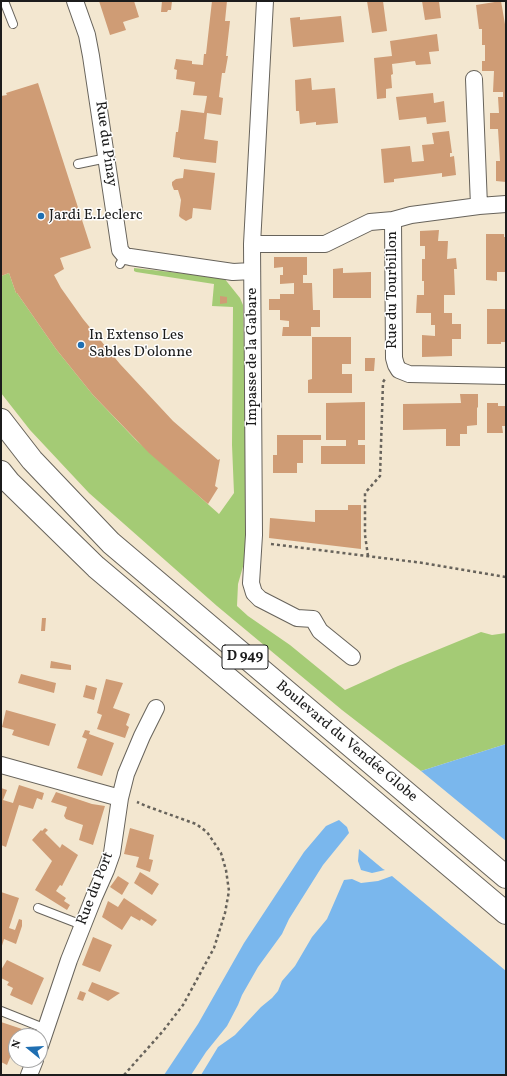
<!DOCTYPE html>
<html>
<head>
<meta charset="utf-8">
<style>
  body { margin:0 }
  #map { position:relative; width:507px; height:1076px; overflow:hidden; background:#f3e7d0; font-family:Vollkorn,serif }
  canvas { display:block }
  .frame { position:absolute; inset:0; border:2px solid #1c1c1c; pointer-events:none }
  .north { position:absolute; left:8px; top:1028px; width:40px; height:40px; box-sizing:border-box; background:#fff; border:1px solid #a4a4a4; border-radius:50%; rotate:288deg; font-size:11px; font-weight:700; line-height:16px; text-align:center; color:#1c1c1c }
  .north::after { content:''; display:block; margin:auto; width:14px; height:18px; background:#1f6fb2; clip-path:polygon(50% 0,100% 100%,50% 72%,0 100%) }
</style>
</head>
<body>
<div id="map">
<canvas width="507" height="1076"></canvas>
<div class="frame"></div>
<div class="north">N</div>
</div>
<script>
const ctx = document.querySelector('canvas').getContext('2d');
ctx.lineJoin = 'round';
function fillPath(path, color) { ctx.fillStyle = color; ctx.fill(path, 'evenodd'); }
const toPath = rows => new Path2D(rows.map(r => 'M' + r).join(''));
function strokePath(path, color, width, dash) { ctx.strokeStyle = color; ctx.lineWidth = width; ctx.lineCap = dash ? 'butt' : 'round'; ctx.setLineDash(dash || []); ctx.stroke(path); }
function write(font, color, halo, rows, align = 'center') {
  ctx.font = font + ' Vollkorn,serif'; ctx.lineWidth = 3; ctx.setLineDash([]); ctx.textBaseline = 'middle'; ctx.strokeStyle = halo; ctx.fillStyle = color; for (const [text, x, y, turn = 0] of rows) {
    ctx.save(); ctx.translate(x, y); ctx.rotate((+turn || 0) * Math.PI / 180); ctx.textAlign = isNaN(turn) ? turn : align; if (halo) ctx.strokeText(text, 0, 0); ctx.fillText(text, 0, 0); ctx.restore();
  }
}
fillPath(toPath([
  [134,268,224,278,240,298,243,305,246,445,249,516,244,563,238,584,237,606,248,616,290,645,345,690,398,666,481,632,492,635,506,633,506,744,421,771,342,710,217,606,89,493,30,430,1,393,1,276,9,273,16,293,17,293,56,349,93,395,136,440,219,514,234,493,232,445,233,307,212,306,214,284,136,272,134,271]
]), '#a4cb75');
fillPath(toPath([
  [506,744,506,841,421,771],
  [339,820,347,827,349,833,323,865,289,919,282,934,258,967,242,995,238,1005,227,1026,206,1052,191,1075,164,1075,198,1024,244,943,304,852,326,826],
  [359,849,383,869,385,870,372,873,361,870,358,861],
  [392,876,506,971,506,1075,201,1075,218,1047,235,1035,261,1007,272,998,278,991,282,981,295,966,312,937,327,919,344,880,352,879,361,883,378,881]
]), '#7ab7ed');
fillPath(toPath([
  [99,1,134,1,139,17,123,22,126,30,110,35],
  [162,1,172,1,171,10,168,10,167,12,161,12],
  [212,1,227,1,225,21,230,21,226,56,228,56,225,73,222,73,219,97,223,98,221,115,207,113,205,132,204,139,218,141,216,163,180,159,180,158,173,157,176,132,178,132,181,110,204,113,207,96,193,95,195,82,176,79,177,70,174,69,176,59,192,61,192,64,203,65,204,54,206,54],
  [367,1,383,1,387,31,372,33],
  [422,1,439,1,441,18,425,20],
  [501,1,506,30,506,182,496,181,496,161,500,161,498,129,490,129,490,113,499,113,498,97,503,97,503,92,493,92,494,71,482,71,482,61,485,61,485,45,482,45,482,29,479,29,476,5],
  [341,16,344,42,293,47,290,18,300,17,300,20],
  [437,34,439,51,429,52,431,64,416,65,415,61,392,64,393,74,391,75,392,88,386,89,386,98,377,99,374,58,392,56,390,41],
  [311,78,312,90,335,88,338,123,316,125,316,122,300,124,299,111,296,111,295,80],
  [38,83,91,248,60,258,64,269,54,275,61,288,83,319,120,364,173,421,218,460,220,459,215,486,218,488,208,504,149,453,93,395,56,349,17,293,16,293,9,273,1,276,1,96,7,95,6,93],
  [433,93,434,103,444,101,446,122,427,124,426,117,399,120,396,97],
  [449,131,452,153,450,153,450,157,454,156,456,175,442,177,442,173,394,179,394,182,384,183,381,149,410,146,412,162,424,161,422,145,434,144,432,133],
  [184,169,215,173,211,210,193,208,192,218,186,221,181,218,179,216,181,200,178,190,174,190,172,185,172,182,176,179,183,178],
  [439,230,438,241,448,241,447,259,456,258,457,269,454,269,455,295,444,295,444,313,452,313,452,324,461,324,461,339,452,339,452,356,422,357,422,335,435,336,435,325,431,325,431,313,416,313,417,295,424,295,424,281,422,281,422,259,425,259,425,246,420,246,420,231],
  [486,234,504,234,504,237,506,237,506,272,497,272,497,281,486,280],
  [274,257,307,257,307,275,303,275,303,283,312,283,313,310,320,310,320,327,311,327,311,336,282,336,283,327,289,327,289,321,280,320,280,310,269,310,269,299,280,299,280,294,294,294,294,283,280,284,280,275,283,275,283,267,274,268],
  [343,268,343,273,371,272,371,298,333,298,333,269],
  [220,296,227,297,227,303,220,304],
  [487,309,506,309,506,342,501,342,501,344,487,344],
  [312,337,351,337,351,364,342,364,342,374,352,374,352,393,308,393,308,380,312,379],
  [365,358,375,358,374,371,365,371],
  [460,394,478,394,478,407,477,408,477,425,467,426,467,434,460,434,460,446,446,446,446,429,403,430,403,404,461,403],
  [505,395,506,395,506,426,502,426,503,433,487,433,487,403,498,403,498,406,505,406],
  [365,402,365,440,358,440,358,445,365,445,365,464,321,464,321,446,346,446,346,440,326,440,326,403],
  [277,435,321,435,321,440,303,440,303,463,297,463,297,473,273,473,273,455,277,455],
  [348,505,361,505,361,549,269,538,270,518,315,522,315,510,348,510],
  [42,618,46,618,45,631,41,631],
  [51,661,71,665,71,670,50,668],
  [21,674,56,683,54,693,18,683],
  [106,679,123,683,113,708,130,714,126,725,129,727,125,738,97,729,102,715,97,713],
  [86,685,97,688,94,700,83,697],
  [6,710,56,724,49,746,12,735,14,730,2,727],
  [85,730,90,731,89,734,114,743,102,776,77,768,87,739,82,737],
  [19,785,44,793,42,800,37,798,33,809,19,805,6,847,1,845,1,788,7,790,3,800,13,803],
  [56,792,92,804,105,806,93,845,79,840,83,825,66,819,64,816,67,807,51,802],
  [45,828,48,830,45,833,60,848,62,844,78,855,62,886,60,885,56,891,66,898,64,901,70,905,67,910,35,890,52,861,32,840,41,830,42,831],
  [130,828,154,835,149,859,153,860,150,872,136,867,139,857,124,854],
  [140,872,159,884,152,895,134,883],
  [118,876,129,883,122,895,110,887],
  [1,892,19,898,9,928,15,930,19,919,22,920,22,926,16,944,4,939,1,949],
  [124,898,157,920,152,926,141,919,140,921,131,916,122,930,102,917,108,901,118,907],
  [93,937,112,945,100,972,82,965],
  [7,960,44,978,32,1005,10,995,13,988,7,985,9,982,1,978,1,970],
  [92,982,120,993,108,1001,88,991],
  [80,991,86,993,83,1001,77,999],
  [1,1022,22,1029,19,1036,16,1036,16,1043,7,1065,1,1062]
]), '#cf9c75');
const lane = toPath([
  [4,1,13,24],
  [78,164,107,158],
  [120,264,125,256],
  [38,908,82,925],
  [1,1011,46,1029]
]);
const street = toPath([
  [75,1,87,35,91,56,120,250,125,256,130,257,233,272,252,271],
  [265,1,252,244,254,535,251,583,254,593,260,599,297,618,313,619,320,631,352,657],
  [474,79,479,206],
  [393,220,394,358,396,365,399,370,409,374,506,376],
  [252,244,325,244,370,222,393,220,411,215,479,206,506,204],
  [1,765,120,798],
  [40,1046,69,960,94,897,106,870,112,853,120,798,126,774,142,736,156,708],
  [29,1075,35,1060]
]);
const primary = toPath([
  [1,420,32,460,111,543,506,877],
  [1,472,9,482,96,567,506,913]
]);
strokePath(lane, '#67635b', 10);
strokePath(street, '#67635b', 18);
strokePath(primary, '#67635b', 24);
strokePath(toPath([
  [271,544,423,563,506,577],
  [368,556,365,535,365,493,380,476,383,382,385,379],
  [124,1075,163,1031,183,1005,214,948,225,913,229,891,226,870,221,853,207,832,196,824,146,806,137,802]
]), '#67635b', 2.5, [3, 3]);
strokePath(lane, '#fff', 8);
strokePath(street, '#fff', 16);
strokePath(primary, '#fff', 22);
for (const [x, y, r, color] of [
  [41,216,4,"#1f6fb2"],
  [81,345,4,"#1f6fb2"]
]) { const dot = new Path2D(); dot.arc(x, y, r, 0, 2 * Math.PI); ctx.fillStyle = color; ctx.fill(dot); strokePath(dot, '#fff', 1.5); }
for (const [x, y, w] of [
  [245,657,46]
]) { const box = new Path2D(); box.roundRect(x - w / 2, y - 12, w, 24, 3); ctx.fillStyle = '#fff'; ctx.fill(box); strokePath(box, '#1c1c1c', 1); }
write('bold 14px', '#1c1c1c', null, [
  ["D 949",245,657]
]);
write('15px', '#1c1c1c', '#fff', [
  ["Rue du Pinay",105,144,82],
  ["Rue du Tourbillon",393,290,-90],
  ["Impasse de la Gabare",253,357,-90],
  ["Boulevard du Vendée Globe",346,742,40],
  ["Rue du Port",96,889,-69]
]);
write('15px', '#1c1c1c', '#fff', [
  ["Jardi E.Leclerc",49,216],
  ["In Extenso Les",89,336],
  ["Sables D'olonne",89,353]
], 'left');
</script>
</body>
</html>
